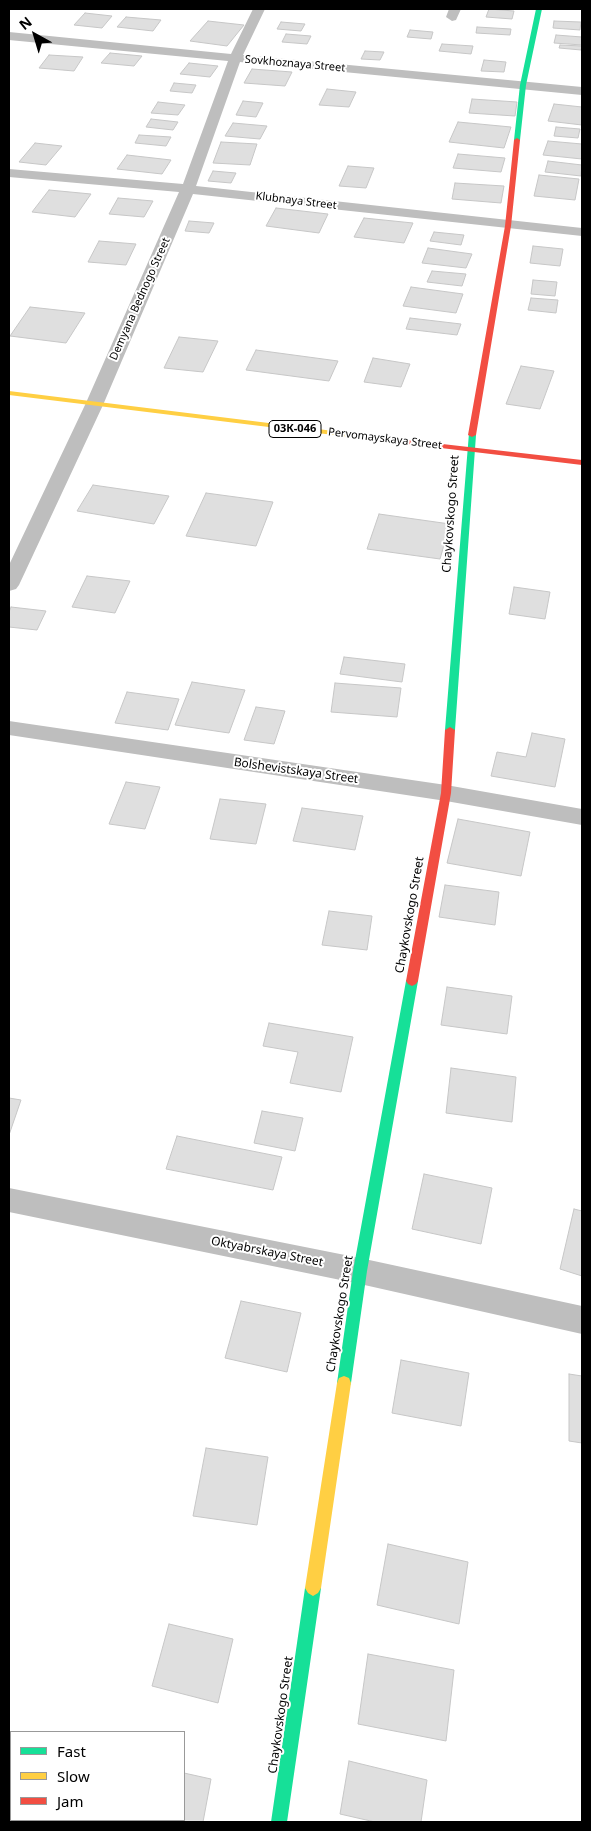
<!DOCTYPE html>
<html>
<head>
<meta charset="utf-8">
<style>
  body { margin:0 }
  #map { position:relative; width:591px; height:1831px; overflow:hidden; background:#fff; font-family:"Noto Sans",sans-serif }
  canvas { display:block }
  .frame { position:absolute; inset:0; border:10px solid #000; pointer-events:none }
  .legend { position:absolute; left:10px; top:1731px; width:175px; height:90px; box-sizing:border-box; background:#fff; border:1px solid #999; margin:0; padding:6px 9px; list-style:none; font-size:15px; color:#000 }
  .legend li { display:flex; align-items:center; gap:10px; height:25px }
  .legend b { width:25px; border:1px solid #999 }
  .north { position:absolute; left:10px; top:10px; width:50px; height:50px; -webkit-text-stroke:4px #fff; paint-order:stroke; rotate:321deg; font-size:14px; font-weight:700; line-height:20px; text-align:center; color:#000 }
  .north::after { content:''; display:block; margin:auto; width:18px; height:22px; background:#000; clip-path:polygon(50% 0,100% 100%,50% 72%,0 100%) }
</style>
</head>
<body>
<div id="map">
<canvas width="591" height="1831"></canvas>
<div class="frame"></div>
<ul class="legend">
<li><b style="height:6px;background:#16e098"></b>Fast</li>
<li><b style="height:6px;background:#ffcf43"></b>Slow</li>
<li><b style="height:6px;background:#f24e42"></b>Jam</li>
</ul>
<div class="north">N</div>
</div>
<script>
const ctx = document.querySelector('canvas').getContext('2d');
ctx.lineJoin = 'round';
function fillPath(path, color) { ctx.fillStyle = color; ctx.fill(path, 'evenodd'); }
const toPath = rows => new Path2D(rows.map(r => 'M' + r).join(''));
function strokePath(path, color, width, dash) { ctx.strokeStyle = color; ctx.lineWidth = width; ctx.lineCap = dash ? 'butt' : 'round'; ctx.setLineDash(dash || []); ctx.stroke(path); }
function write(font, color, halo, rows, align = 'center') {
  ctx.font = font + ' "Noto Sans",sans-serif'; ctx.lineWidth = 4; ctx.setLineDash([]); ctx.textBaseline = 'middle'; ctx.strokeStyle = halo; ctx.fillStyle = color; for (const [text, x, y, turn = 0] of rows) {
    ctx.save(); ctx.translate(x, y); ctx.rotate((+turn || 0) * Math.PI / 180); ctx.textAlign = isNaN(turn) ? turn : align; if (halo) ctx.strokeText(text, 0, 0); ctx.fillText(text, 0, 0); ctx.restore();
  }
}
const building = toPath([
  [489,9,514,11,512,19,486,17,489,9],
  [85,13,112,16,102,28,74,25,85,13],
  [126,17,161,20,153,31,117,27,126,17],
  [208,21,244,25,227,46,190,41,208,21],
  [554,21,581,22,580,30,553,28,554,21],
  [281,22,305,24,301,31,277,29,281,22],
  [477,27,511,29,510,35,476,33,477,27],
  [410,30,433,32,431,39,407,37,410,30],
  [286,34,311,36,307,44,282,42,286,34],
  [556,35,582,37,582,45,554,43,556,35],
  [442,44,473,46,471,54,439,51,442,44],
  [560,45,582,46,581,50,559,48,560,45],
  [365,51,384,52,380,60,361,59,365,51],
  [110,53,142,56,134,66,101,63,110,53],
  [49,55,83,57,74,71,39,68,49,55],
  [484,60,506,62,504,72,481,71,484,60],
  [189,63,218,66,210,77,180,74,189,63],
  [252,69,292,72,285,86,244,83,252,69],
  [174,83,196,85,192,93,170,91,174,83],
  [327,89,356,92,349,107,319,105,327,89],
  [472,99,517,102,515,116,469,113,472,99],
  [243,101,263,103,256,117,236,115,243,101],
  [158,102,185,105,178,115,151,113,158,102],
  [554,104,582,107,582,125,548,121,554,104],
  [151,119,178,122,173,130,146,127,151,119],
  [458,122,511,127,504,148,449,142,458,122],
  [233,123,267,126,260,139,225,136,233,123],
  [556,127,580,129,578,138,554,136,556,127],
  [139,135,171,137,166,146,135,143,139,135],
  [548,141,582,144,582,159,543,155,548,141],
  [221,142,257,144,250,165,213,163,221,142],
  [35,143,62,146,46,165,19,162,35,143],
  [458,154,505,158,501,172,453,168,458,154],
  [127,155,171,160,162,174,117,169,127,155],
  [548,161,582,165,581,176,545,172,548,161],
  [348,166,374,168,366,188,339,186,348,166],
  [213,171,236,173,231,183,208,181,213,171],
  [539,175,579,179,575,200,534,196,539,175],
  [455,183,504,186,501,203,452,199,455,183],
  [49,190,91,194,75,217,32,212,49,190],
  [118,198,153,201,144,217,109,214,118,198],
  [276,208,328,214,319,233,266,226,276,208],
  [364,218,413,223,404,243,354,237,364,218],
  [189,221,214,223,209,233,185,231,189,221],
  [434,232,464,235,461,245,430,241,434,232],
  [99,241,136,244,126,265,88,262,99,241],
  [533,246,563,249,560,266,530,263,533,246],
  [428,248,472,254,466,268,422,263,428,248],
  [432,271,466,274,462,286,427,282,432,271],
  [533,280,557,282,555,296,531,294,533,280],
  [411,287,463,294,456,313,403,306,411,287],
  [531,298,558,300,556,313,528,310,531,298],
  [30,307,85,313,66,343,10,336,30,307],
  [410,318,461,324,457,335,406,329,410,318],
  [179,337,218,341,203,372,164,368,179,337],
  [256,350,338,361,329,381,246,370,256,350],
  [373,358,410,364,401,387,364,382,373,358],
  [521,366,554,371,540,409,506,404,521,366],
  [93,485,169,496,154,524,77,511,93,485],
  [206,493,273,502,256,546,186,536,206,493],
  [379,514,450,524,440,559,367,549,379,514],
  [87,576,130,581,115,613,72,607,87,576],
  [514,587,550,592,545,619,509,614,514,587],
  [11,607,46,611,37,630,9,627,9,612,11,607],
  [344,657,405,664,402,682,340,674,344,657],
  [192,682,245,690,229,733,175,725,192,682],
  [335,683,401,688,397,717,331,712,335,683],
  [127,692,179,699,168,730,115,723,127,692],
  [256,707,285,711,274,744,244,740,256,707],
  [532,733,565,739,555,787,491,776,497,752,526,757,532,733],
  [126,782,160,787,145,829,109,824,126,782],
  [220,799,266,804,256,844,210,839,220,799],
  [302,808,363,816,355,850,293,841,302,808],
  [458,819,530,832,521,876,447,863,458,819],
  [445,885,499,892,495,925,439,917,445,885],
  [329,911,372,916,367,950,322,945,329,911],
  [447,987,512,996,507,1034,441,1025,447,987],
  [269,1023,353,1037,341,1092,290,1083,298,1052,263,1046,269,1023],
  [451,1068,516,1077,512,1122,446,1113,451,1068],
  [9,1098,21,1100,9,1135,9,1098],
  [262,1111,303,1118,295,1151,254,1143,262,1111],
  [177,1136,282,1157,273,1190,166,1169,177,1136],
  [424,1174,492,1188,481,1244,412,1229,424,1174],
  [574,1209,582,1211,582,1276,560,1269,574,1209],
  [241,1301,301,1313,287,1372,225,1358,241,1301],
  [401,1360,469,1373,461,1426,392,1413,401,1360],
  [569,1374,582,1376,582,1443,569,1441,569,1374],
  [206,1448,268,1457,257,1525,193,1516,206,1448],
  [388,1544,468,1562,459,1624,377,1605,388,1544],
  [169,1624,233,1639,218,1703,152,1686,169,1624],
  [368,1654,454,1670,446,1741,358,1724,368,1654],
  [349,1761,427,1780,421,1822,375,1822,340,1814,349,1761],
  [184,1773,211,1779,203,1822,127,1822,128,1820,184,1820,184,1773]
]);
fillPath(building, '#dfdfdf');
strokePath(building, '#c7c7c7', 1);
fillPath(toPath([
  [253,9,265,9,243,55,582,87,582,95,240,62,196,186,582,228,582,236,193,194,103,405,19,585,16,589,9,591,9,565,85,405,179,192,9,177,9,169,183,184,228,61,9,40,9,32,231,54,253,9],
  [449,9,461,9,456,20,452,21,446,17,449,9],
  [9,721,446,785,582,809,582,825,446,801,9,735,9,721],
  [9,1188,360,1258,582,1306,582,1334,360,1284,9,1212,9,1188]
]), '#bebebe');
fillPath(toPath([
  [536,9,542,9,526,85,520,140,517,142,514,140,520,85,536,9],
  [469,433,476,435,455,730,450,733,445,730,469,433],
  [412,976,416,978,418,981,367,1271,351,1383,349,1388,344,1390,339,1388,337,1383,353,1271,406,981,408,978,412,976],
  [313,1580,318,1583,321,1588,287,1822,271,1822,305,1588,308,1583,313,1580]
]), '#16e098');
fillPath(toPath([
  [9,391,358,434,362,436,358,438,9,395,9,391],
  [344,1376,349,1378,351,1383,321,1588,318,1593,313,1596,308,1593,305,1588,337,1383,339,1378,344,1376]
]), '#ffcf43');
fillPath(toPath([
  [517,138,520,140,511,226,476,435,472,437,468,435,505,226,514,140,517,138],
  [355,434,582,460,582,465,358,438,355,438,355,434],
  [450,727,455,730,451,793,418,981,416,984,412,986,408,984,406,981,441,793,445,730,450,727]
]), '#f24e42');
write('11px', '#000', '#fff', [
  ["Sovkhoznaya Street",295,64,5],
  ["Klubnaya Street",296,201,7],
  ["Demyana Bednogo Street",140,299,-66],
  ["Pervomayskaya Street",385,439,7]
]);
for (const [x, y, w] of [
  [295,429,52]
]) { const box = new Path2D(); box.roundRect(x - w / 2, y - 8.5, w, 17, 4); ctx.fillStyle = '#fff'; ctx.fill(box); strokePath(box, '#000', 1); }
write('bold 11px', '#000', null, [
  ["03К-046",295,429]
]);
write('12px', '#000', '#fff', [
  ["Chaykovskogo Street",451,514,-86],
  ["Bolshevistskaya Street",296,771,8],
  ["Chaykovskogo Street",410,915,-80],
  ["Oktyabrskaya Street",267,1252,11],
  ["Chaykovskogo Street",340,1314,-81],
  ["Chaykovskogo Street",281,1715,-82]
]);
</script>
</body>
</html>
